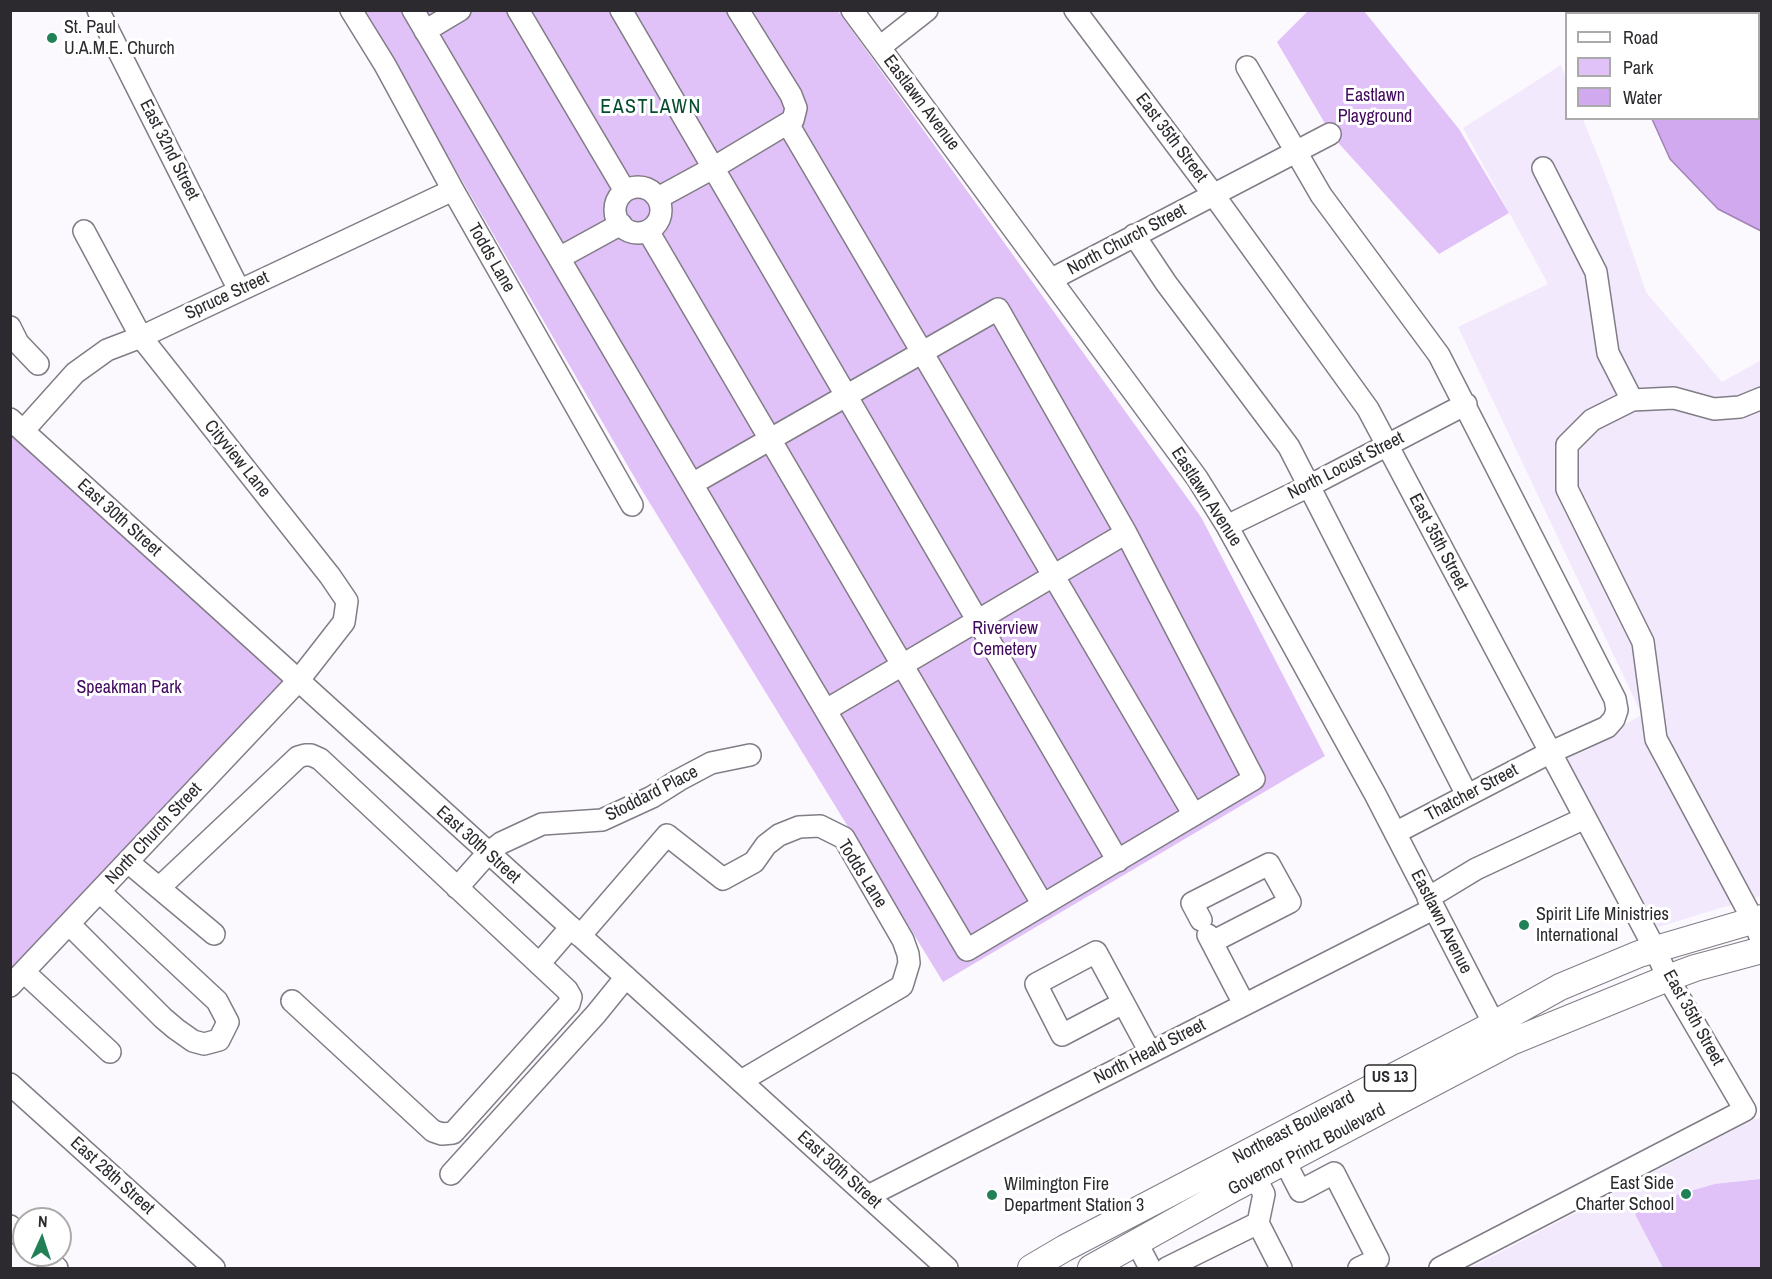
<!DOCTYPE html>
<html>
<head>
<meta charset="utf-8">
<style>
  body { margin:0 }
  #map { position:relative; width:1772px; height:1279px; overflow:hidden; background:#fcf9fe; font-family:"Archivo Narrow",sans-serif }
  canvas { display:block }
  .frame { position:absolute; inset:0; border:12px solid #2c2a2e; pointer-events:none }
  .legend { position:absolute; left:1565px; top:12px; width:195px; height:108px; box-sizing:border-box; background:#fff; border:2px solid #abaaab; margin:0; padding:8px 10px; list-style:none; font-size:18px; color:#2c2a2e }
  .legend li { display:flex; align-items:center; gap:12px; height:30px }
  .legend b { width:30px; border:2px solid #abaaab }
  .north { position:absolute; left:12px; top:1207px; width:60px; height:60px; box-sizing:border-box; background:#fff; border:2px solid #abaaab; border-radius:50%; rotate:3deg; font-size:16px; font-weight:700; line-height:24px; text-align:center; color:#2c2a2e }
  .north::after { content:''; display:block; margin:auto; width:21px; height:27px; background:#228057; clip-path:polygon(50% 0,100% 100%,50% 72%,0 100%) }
</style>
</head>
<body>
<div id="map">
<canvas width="1772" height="1279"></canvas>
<div class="frame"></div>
<ul class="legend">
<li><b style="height:8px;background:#fff"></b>Road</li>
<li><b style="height:16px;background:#e0c1f8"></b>Park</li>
<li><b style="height:16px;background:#d1a9ef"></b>Water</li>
</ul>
<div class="north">N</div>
</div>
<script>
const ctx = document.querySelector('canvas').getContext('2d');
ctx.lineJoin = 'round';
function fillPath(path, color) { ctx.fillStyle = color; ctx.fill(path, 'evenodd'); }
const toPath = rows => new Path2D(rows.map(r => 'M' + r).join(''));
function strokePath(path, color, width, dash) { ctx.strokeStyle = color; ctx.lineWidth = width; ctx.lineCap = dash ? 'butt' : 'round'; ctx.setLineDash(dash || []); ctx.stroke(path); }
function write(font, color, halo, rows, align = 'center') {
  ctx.font = font + ' "Archivo Narrow",sans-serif'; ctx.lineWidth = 6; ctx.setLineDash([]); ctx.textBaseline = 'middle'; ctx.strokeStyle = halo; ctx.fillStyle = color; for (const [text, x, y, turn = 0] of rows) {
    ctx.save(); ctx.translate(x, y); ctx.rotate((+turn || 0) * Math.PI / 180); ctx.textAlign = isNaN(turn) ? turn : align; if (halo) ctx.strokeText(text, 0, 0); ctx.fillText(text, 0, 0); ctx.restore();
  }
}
fillPath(toPath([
  [1561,65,1566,78,1566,118,1583,119,1612,192,1646,292,1722,382,1761,360,1761,896,1658,927,1565,756,1642,715,1458,327,1548,284,1463,128],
  [1761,1117,1761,1268,1470,1268,1753,1120]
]), '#f3e9fc');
fillPath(toPath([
  [360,11,838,11,1201,517,1325,756,943,982,643,492,414,98],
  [1308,11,1364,11,1459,129,1509,213,1439,254,1333,137,1277,42],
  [10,419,298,681,10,986],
  [1761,1179,1761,1268,1663,1268,1635,1214,1673,1196,1715,1184]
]), '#e0c1f8');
const water = toPath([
  [1639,10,1761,11,1761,231,1718,209,1670,159,1652,119,1758,118,1758,14,1638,13,1639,10]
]);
fillPath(water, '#d1a9ef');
strokePath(water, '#a083b5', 1.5);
const minor = toPath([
  [98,10,239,290],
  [351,10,385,65,453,190,632,505],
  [413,10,692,484,967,950,1254,779,1126,533,998,309,692,484],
  [518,10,625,191],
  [621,10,1118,861],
  [852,10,1197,478,1227,526,1375,794,1494,1024],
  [1075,10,1213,194,1368,409,1655,949,1668,978,1745,1110,1440,1268],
  [425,31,460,10],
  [880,47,927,10],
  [1247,67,1321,195,1439,355,1615,699,1617,710,1614,719,1607,727,1549,753,1395,833],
  [788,124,1194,815],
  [1543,168,1596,272,1608,353,1632,400],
  '615 210a23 23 0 1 1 46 0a23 23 0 1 1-46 0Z',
  [658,198,713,168,793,120,796,108,791,95,738,10],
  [648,231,1043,905],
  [1134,235,1166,283,1289,447,1467,795],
  [559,258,621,224],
  [1052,279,1330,134],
  [10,327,18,343,38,364],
  [1762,398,1740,407,1714,409,1674,398,1632,400,1592,420,1567,445,1567,489,1643,642,1656,739,1753,920,1762,941],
  [10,419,947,1268],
  [23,431,75,373,107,350,141,337,453,190],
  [1227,526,1309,486,1466,404],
  [826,710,1126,533],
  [128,862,214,934],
  [159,888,298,757,305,755,311,755,320,759,567,990,571,997,569,1004,453,1133,442,1134,433,1131,292,1001],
  [457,888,488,853,501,843,542,824,602,820,652,797,679,780,711,763,750,755],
  [1428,898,1476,869,1585,818],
  [1201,920,1192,903,1269,864,1290,902,1212,942],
  [69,924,163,1018,176,1029,193,1041,204,1044,219,1040,228,1022,217,1001,100,892],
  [1208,935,1244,1004],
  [580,936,667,835,723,879,754,862,766,845,779,835,799,827,820,826,844,838,903,940,908,954,909,963,902,986,741,1081],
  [539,964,571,927],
  [24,972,110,1052],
  [10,986,298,681,344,622,347,601,330,576,141,337,84,231],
  [1123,1003,1062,1035,1036,984,1096,952,1150,1052],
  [10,1084,214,1268],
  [1285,1162,1300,1191,1334,1173,1378,1259,1359,1268],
  [451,1174,596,1014,626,977],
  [1255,1177,1264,1194,1258,1223],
  [868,1196,1433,909],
  [10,1226,24,1239],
  [1137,1243,1150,1268],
  [42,1255,57,1268],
  [1167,1268,1258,1223,1281,1268]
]);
const major = toPath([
  [1031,1268,1065,1248,1494,1024,1560,987,1639,954,1762,918],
  [1091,1268,1234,1188,1511,1042,1668,978,1695,968,1762,950]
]);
strokePath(minor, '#817c86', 24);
strokePath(major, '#817c86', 28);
strokePath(minor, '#fff', 21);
strokePath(major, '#fff', 26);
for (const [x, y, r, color] of [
  [52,38,6,"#228057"],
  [1524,925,6,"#228057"],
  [1686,1194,6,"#228057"],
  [992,1195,6,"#228057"]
]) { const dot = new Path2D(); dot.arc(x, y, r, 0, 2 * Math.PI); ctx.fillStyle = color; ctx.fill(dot); strokePath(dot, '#fff', 2); }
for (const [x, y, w] of [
  [1390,1078,51]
]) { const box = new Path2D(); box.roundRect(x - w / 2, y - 13, w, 26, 4.5); ctx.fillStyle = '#fff'; ctx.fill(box); strokePath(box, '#2c2a2e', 1.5); }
write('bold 16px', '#2c2a2e', null, [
  ["US 13",1390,1078]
]);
write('18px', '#2c2a2e', '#fff', [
  ["St. Paul",64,28],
  ["U.A.M.E. Church",64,49],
  ["Spirit Life Ministries",1536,915],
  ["International",1536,936],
  ["East Side",1674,1184,"right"],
  ["Charter School",1674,1205,"right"],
  ["Wilmington Fire",1004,1185],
  ["Department Station 3",1004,1206]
], 'left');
write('18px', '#40095d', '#fff', [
  ["Eastlawn",1375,96],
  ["Playground",1375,117],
  ["Riverview",1005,629],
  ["Cemetery",1005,650],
  ["Speakman Park",129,688]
]);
write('18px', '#2c2a2e', '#fff', [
  ["Eastlawn Avenue",921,103,53],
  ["East 35th Street",1171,138,53],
  ["East 32nd Street",169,150,63],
  ["North Church Street",1127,240,-28],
  ["Todds Lane",491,258,60],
  ["Spruce Street",227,296,-25],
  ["Cityview Lane",237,459,51],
  ["North Locust Street",1346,466,-27],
  ["Eastlawn Avenue",1206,497,57],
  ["East 30th Street",119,518,42],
  ["East 35th Street",1438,542,62],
  ["Thatcher Street",1472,793,-28],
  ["Stoddard Place",652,794,-27],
  ["North Church Street",154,834,-47],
  ["East 30th Street",478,845,42],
  ["Todds Lane",862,874,58],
  ["Eastlawn Avenue",1441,922,63],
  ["East 35th Street",1693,1018,61],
  ["North Heald Street",1150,1052,-27],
  ["Northeast Boulevard",1294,1128,-28],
  ["Governor Printz Boulevard",1307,1150,-28],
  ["East 30th Street",839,1170,42],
  ["East 28th Street",112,1176,42]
]);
ctx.letterSpacing = '1.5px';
write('20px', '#054b2f', '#fff', [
  ["EASTLAWN",651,108]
]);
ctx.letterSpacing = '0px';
</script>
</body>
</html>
